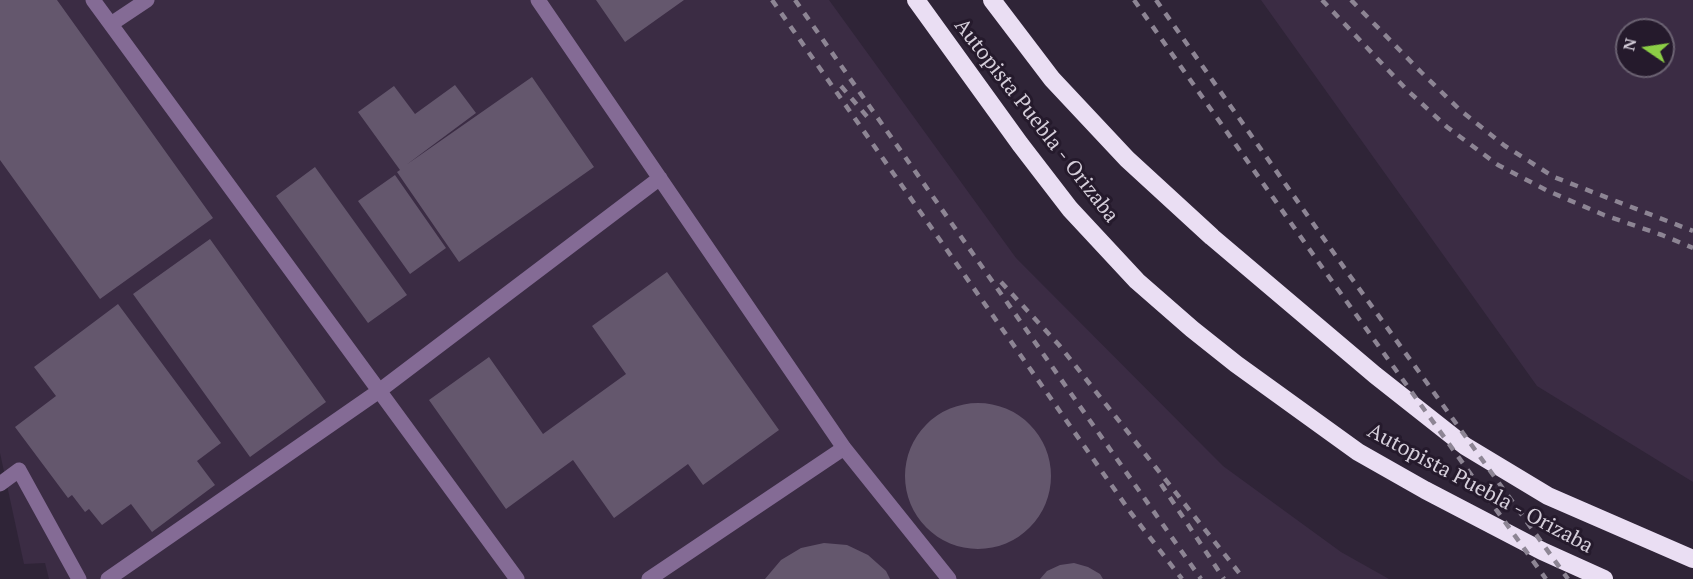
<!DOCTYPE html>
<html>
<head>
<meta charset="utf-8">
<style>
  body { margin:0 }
  #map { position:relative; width:1693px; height:579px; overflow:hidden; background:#2f2437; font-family:"PT Serif",serif }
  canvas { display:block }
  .north { position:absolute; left:1615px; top:18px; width:60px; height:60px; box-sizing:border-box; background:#251a2c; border:2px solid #6b6272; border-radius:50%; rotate:283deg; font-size:16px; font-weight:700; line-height:24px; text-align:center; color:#d5ceda }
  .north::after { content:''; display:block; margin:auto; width:21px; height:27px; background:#8cce46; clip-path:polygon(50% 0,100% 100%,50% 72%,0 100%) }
</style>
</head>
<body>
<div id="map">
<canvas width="1693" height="579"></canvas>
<div class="north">N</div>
</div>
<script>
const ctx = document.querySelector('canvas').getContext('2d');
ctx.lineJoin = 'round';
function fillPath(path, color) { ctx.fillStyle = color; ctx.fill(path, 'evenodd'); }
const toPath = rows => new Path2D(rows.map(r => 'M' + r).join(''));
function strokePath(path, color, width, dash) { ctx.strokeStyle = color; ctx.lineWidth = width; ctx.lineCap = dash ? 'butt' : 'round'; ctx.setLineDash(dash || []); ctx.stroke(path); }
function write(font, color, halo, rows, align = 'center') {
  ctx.font = font + ' "PT Serif",serif'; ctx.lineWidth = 6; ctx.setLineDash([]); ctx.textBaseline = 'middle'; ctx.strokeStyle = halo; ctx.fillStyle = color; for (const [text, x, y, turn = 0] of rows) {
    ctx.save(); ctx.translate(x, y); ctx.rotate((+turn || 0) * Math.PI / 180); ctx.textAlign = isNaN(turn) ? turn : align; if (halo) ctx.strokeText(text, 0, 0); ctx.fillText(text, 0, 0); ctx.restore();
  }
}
fillPath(toPath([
  [0,0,829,0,1016,258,1223,466,1341,552,1389,579,49,579,45,563,24,564,0,453],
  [1261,0,1693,0,1693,482,1537,386],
  [1627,30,1663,30,1663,66,1627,66]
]), '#3b2c44');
fillPath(toPath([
  [0,0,57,0,213,218,100,299,0,160],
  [596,0,684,0,625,42],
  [532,77,594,167,459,262,397,172,400,170,358,112,394,86,415,114,455,85,476,113,406,165],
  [315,167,407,295,368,323,276,196],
  [395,175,446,248,410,274,358,201],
  [210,239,326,402,250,457,133,294],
  [667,272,779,430,703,485,688,464,614,518,573,460,506,509,429,400,489,357,543,434,626,374,592,326],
  [118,304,221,443,197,461,215,485,152,532,131,504,102,525,89,509,85,512,72,495,68,498,15,427,56,396,34,367],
  '905 476a73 73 0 1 1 146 0a73 73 0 1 1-146 0Z',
  [824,543,847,545,868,555,886,571,890,579,765,579,781,560,801,548],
  [1074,563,1088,567,1100,574,1103,579,1040,579,1047,571,1060,565]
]), '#64576d');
strokePath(toPath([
  [93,0,517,579],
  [538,0,844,448,949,579],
  [111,24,147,0],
  [0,484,19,470,79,579],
  [108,579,379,391,660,178],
  [649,579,844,448]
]), '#846b95', 15);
strokePath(toPath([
  [916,0,1020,144,1070,209,1137,281,1192,329,1236,364,1358,452,1425,490,1542,551,1604,579],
  [992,0,1052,79,1127,159,1212,237,1375,375,1465,446,1548,496,1693,559]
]), '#eadef3', 18);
strokePath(toPath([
  [772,0,1131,513,1182,579],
  [795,0,1201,579],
  [1134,0,1324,270,1546,579],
  [1156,0,1350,276,1568,579],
  [1322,0,1406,89,1447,127,1498,165,1548,191,1604,215,1662,235,1693,248],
  [1351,0,1421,72,1460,110,1505,146,1554,177,1693,231],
  [841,86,870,120],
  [1001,282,1059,345,1244,579],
  [1161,484,1224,579]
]), '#8d8594', 4.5, [8, 8]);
write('21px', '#d5ceda', '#251a2c', [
  ["Autopista Puebla - Orizaba",1036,121,52],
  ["Autopista Puebla - Orizaba",1480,489,28]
]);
</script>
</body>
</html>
